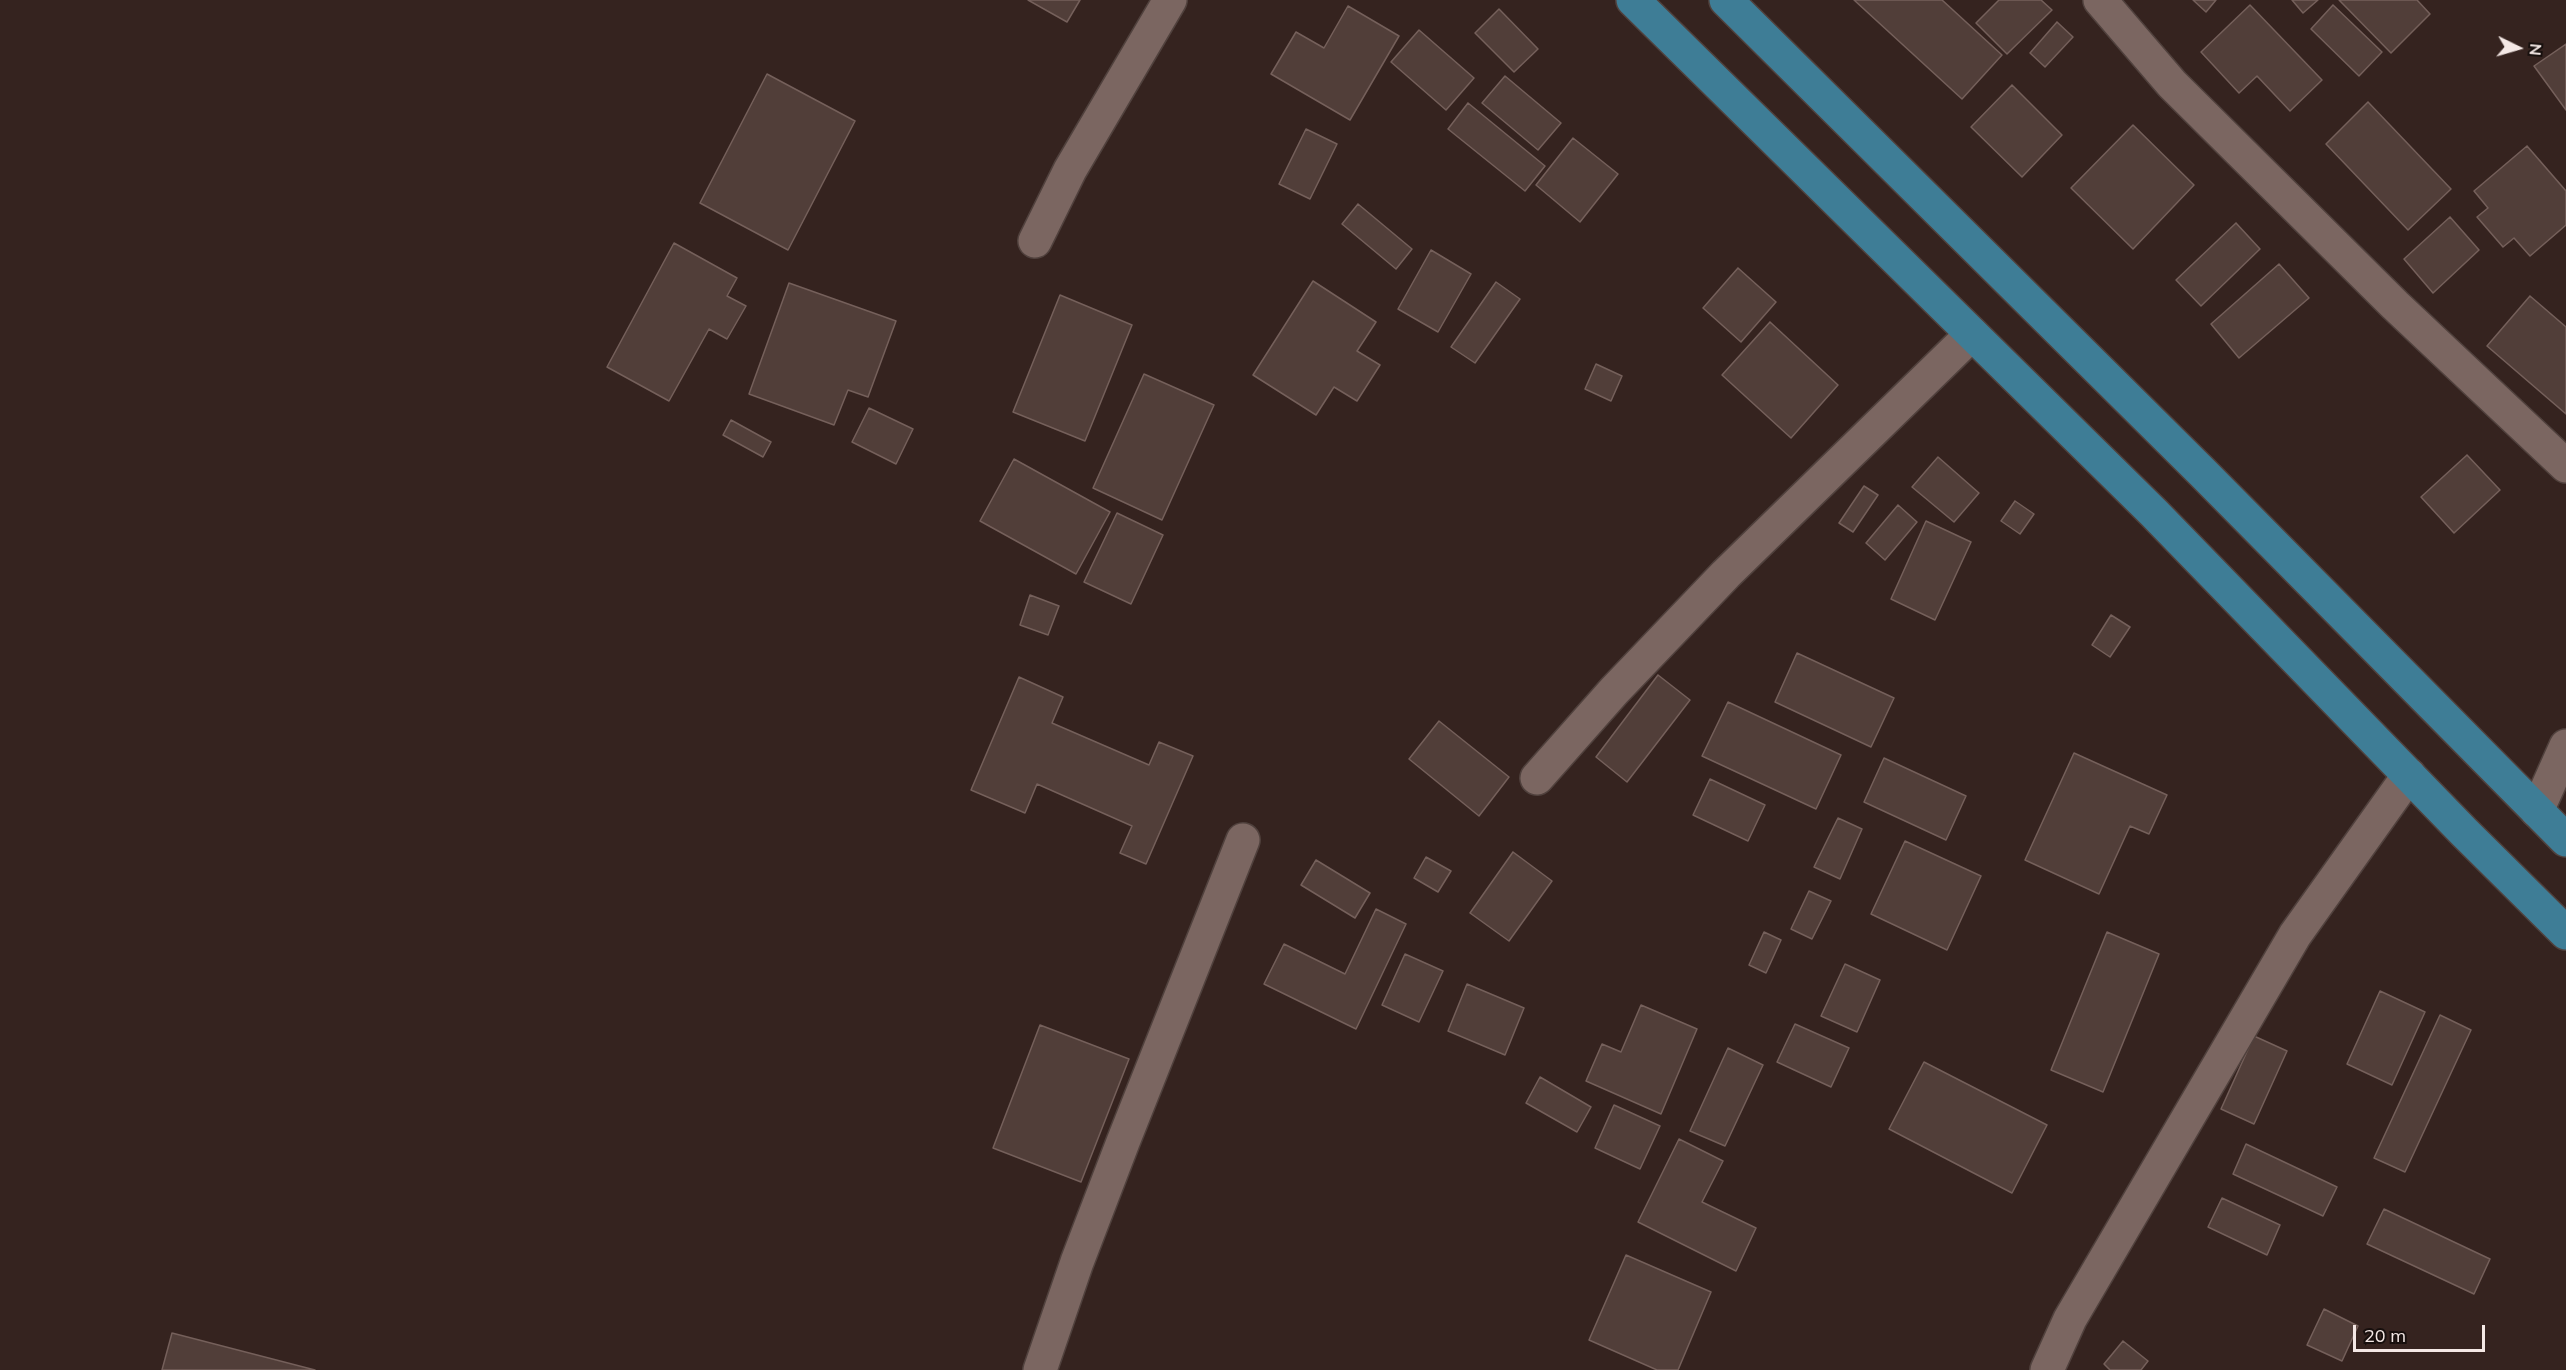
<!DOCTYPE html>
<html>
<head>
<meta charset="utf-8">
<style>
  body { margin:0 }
  #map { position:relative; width:2566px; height:1370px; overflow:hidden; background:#35231f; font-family:Mulish,sans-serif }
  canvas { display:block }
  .north { position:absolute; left:2488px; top:18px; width:60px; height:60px; -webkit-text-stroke:4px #170f0d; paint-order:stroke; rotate:95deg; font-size:16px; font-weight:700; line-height:24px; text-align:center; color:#f4e8e5 }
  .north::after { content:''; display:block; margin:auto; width:21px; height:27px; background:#f4e8e5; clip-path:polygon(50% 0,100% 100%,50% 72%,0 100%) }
  .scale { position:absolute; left:2353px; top:1325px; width:132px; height:27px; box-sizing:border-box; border:3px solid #f4e8e5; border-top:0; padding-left:8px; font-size:18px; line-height:21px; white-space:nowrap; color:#f4e8e5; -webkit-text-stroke:4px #170f0d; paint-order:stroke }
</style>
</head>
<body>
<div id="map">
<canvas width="2566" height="1370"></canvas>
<div class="north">N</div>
<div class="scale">20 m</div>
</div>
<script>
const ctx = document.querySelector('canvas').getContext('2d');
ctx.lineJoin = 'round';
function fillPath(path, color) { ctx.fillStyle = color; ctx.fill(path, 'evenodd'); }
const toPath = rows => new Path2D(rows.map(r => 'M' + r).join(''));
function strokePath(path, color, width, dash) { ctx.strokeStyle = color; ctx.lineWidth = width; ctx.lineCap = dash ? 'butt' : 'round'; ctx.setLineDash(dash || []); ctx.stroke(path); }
const building = toPath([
  [1028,0,1080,0,1067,22,1028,0],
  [1854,0,1942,0,2002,55,1962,99,1854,0],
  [1999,0,2041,0,2052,10,2007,54,1976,23,1999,0],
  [2193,0,2216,0,2206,12,2193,0],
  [2292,0,2318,0,2303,13,2292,0],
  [2339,0,2417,0,2430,14,2391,53,2339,0],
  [2250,5,2322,80,2290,111,2257,76,2239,93,2201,52,2250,5],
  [2333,5,2382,52,2359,76,2311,29,2333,5],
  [1348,6,1399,36,1350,120,1271,74,1296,32,1324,48,1348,6],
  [1499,9,1538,49,1514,72,1475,33,1499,9],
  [2057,22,2073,37,2045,67,2030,53,2057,22],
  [1419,30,1474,78,1446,110,1391,62,1419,30],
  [2566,44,2566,110,2534,66,2566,44],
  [767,74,855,121,788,250,700,203,767,74],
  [1505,76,1561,123,1538,150,1482,103,1505,76],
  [2012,85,2062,135,2022,177,1971,127,2012,85],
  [2368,102,2451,189,2408,230,2326,144,2368,102],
  [1468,103,1545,166,1525,191,1448,129,1468,103],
  [2133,125,2194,185,2133,249,2071,188,2133,125],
  [1306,129,1337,144,1310,199,1279,184,1306,129],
  [1573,138,1618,174,1580,222,1536,185,1573,138],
  [2527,146,2566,191,2566,225,2530,256,2514,238,2503,247,2477,217,2488,208,2474,191,2527,146],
  [1358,204,1412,249,1396,269,1342,224,1358,204],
  [2450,217,2479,250,2433,293,2404,259,2450,217],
  [2236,223,2260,249,2201,306,2176,280,2236,223],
  [674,243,737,278,727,296,746,306,727,339,709,329,669,401,607,367,674,243],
  [1431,250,1471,274,1438,332,1398,309,1431,250],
  [2279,264,2309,298,2239,358,2211,324,2279,264],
  [1738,268,1776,302,1741,342,1703,308,1738,268],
  [1313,281,1376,322,1357,351,1380,365,1357,401,1334,387,1316,415,1253,375,1313,281],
  [1496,282,1520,299,1475,363,1451,347,1496,282],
  [789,283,896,321,868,397,848,390,834,425,749,394,789,283],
  [1060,295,1132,325,1085,441,1013,412,1060,295],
  [2530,296,2566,327,2566,414,2487,346,2530,296],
  [1770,322,1838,385,1791,438,1722,375,1770,322],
  [1596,364,1622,376,1611,401,1585,389,1596,364],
  [1144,374,1214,405,1162,520,1093,488,1144,374],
  [869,408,913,429,896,464,852,442,869,408],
  [731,420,771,442,763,457,723,435,731,420],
  [2467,455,2500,490,2454,533,2421,497,2467,455],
  [1938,457,1979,493,1954,522,1912,487,1938,457],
  [1014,459,1110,512,1076,574,980,521,1014,459],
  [1864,486,1878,495,1853,532,1839,523,1864,486],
  [2015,501,2034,514,2020,534,2001,521,2015,501],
  [1898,505,1917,522,1885,560,1866,543,1898,505],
  [1117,513,1163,535,1131,604,1084,582,1117,513],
  [1926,521,1971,542,1935,620,1891,599,1926,521],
  [1030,595,1059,606,1048,635,1020,625,1030,595],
  [2111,615,2130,627,2110,657,2092,645,2111,615],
  [1797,653,1894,698,1871,747,1775,702,1797,653],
  [1658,675,1690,700,1627,782,1596,757,1658,675],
  [1019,677,1063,697,1052,723,1149,765,1159,742,1193,756,1146,864,1120,853,1132,826,1037,784,1025,813,971,790,1019,677],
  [1728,702,1841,755,1816,809,1702,756,1728,702],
  [1439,721,1509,777,1479,816,1409,759,1439,721],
  [2074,753,2167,795,2149,834,2130,826,2099,894,2025,860,2074,753],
  [1884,758,1966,796,1946,840,1864,802,1884,758],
  [1710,779,1765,805,1748,841,1693,815,1710,779],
  [1838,818,1862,829,1840,879,1814,867,1838,818],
  [1905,841,1981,876,1947,950,1871,914,1905,841],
  [1513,852,1552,881,1509,941,1470,913,1513,852],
  [1426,857,1451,871,1438,892,1414,878,1426,857],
  [1316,860,1370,893,1355,918,1301,885,1316,860],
  [1809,891,1831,901,1812,939,1791,929,1809,891],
  [1376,909,1406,924,1356,1029,1264,984,1284,944,1345,974,1376,909],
  [1764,932,1781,940,1766,973,1749,965,1764,932],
  [2107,932,2159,954,2103,1092,2051,1070,2107,932],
  [1405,954,1443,971,1419,1022,1382,1005,1405,954],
  [1845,964,1880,980,1857,1032,1821,1016,1845,964],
  [1467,984,1524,1008,1505,1055,1448,1031,1467,984],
  [2380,991,2425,1012,2392,1085,2347,1064,2380,991],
  [1641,1005,1697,1029,1661,1114,1586,1081,1602,1044,1621,1052,1641,1005],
  [2440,1015,2471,1030,2405,1172,2374,1158,2440,1015],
  [1795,1024,1849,1048,1831,1087,1777,1062,1795,1024],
  [1040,1025,1129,1059,1081,1182,993,1148,1040,1025],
  [2254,1036,2287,1051,2254,1124,2221,1109,2254,1036],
  [1728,1048,1763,1065,1725,1146,1690,1131,1728,1048],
  [1924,1062,2047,1125,2012,1193,1889,1129,1924,1062],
  [1540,1077,1591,1107,1577,1132,1526,1103,1540,1077],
  [1614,1105,1660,1126,1640,1169,1595,1148,1614,1105],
  [1679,1139,1723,1161,1702,1202,1756,1228,1736,1271,1638,1222,1679,1139],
  [2246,1144,2337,1187,2323,1216,2233,1174,2246,1144],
  [2222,1198,2280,1225,2267,1255,2208,1227,2222,1198],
  [2384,1209,2490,1259,2474,1294,2367,1244,2384,1209],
  [1626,1255,1711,1292,1678,1370,1657,1370,1589,1340,1626,1255],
  [2324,1309,2358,1326,2342,1361,2307,1345,2324,1309],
  [172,1333,315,1370,162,1370,172,1333],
  [2123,1341,2148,1361,2141,1370,2110,1370,2104,1364,2123,1341]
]);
fillPath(building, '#513e39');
strokePath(building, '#75605b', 1.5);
const street = toPath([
  [2100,0,2172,84,2395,305,2566,466],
  [1035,241,1070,170,1170,0],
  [1537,778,1614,691,1726,574,1972,334],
  [2537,811,2566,746],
  [1040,1370,1077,1262,1123,1142,1243,840],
  [2047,1370,2070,1319,2295,935,2409,775]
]);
const primary = toPath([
  [1633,0,2154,513,2464,832,2566,933],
  [1726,0,2203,473,2566,840]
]);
strokePath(street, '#50413d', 36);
strokePath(primary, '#50413d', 36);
strokePath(street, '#7b6661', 33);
strokePath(primary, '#3e7d96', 33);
</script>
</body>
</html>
